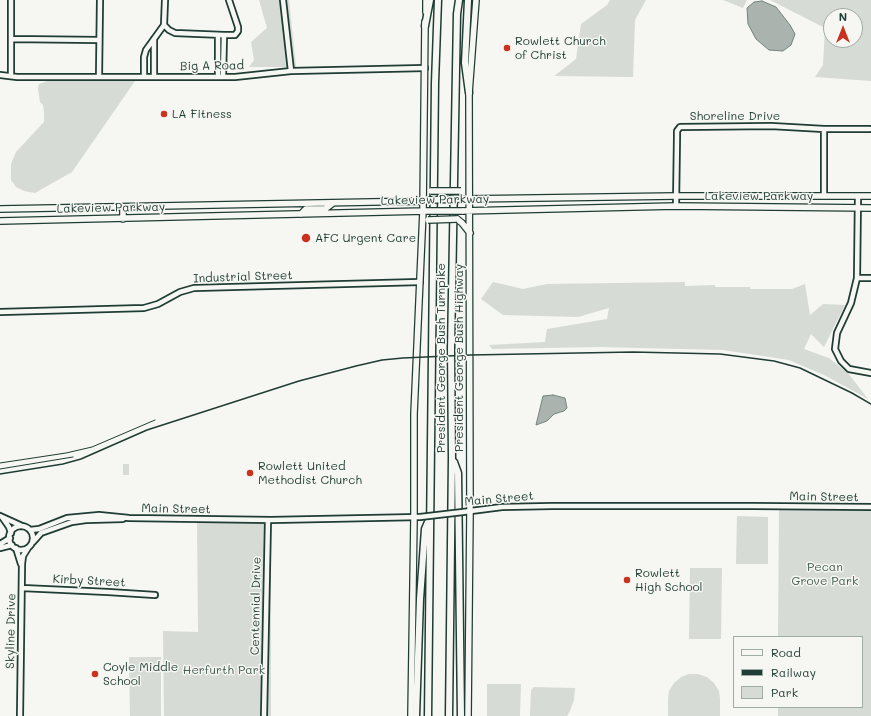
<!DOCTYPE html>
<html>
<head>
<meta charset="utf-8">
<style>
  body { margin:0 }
  #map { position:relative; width:871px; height:716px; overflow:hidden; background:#f6f6f2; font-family:Mali,sans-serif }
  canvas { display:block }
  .legend { position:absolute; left:733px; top:636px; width:130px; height:72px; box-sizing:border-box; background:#f6f6f2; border:1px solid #a0aca6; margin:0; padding:5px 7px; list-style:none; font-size:12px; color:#1f3d34 }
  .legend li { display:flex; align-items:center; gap:8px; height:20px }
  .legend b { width:20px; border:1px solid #a0aca6 }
  .north { position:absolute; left:823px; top:8px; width:40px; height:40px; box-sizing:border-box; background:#f6f6f2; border:1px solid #a0aca6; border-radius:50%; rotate:0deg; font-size:11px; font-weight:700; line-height:16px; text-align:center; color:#1f3d34 }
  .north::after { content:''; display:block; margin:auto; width:14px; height:18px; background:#c8321e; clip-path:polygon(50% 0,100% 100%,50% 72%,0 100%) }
</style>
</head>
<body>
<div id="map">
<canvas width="871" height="716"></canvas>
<ul class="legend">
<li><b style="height:5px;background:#f6f6f2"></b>Road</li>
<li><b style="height:5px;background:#1f3d34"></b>Railway</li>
<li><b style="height:11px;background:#d6dbd6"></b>Park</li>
</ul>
<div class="north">N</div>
</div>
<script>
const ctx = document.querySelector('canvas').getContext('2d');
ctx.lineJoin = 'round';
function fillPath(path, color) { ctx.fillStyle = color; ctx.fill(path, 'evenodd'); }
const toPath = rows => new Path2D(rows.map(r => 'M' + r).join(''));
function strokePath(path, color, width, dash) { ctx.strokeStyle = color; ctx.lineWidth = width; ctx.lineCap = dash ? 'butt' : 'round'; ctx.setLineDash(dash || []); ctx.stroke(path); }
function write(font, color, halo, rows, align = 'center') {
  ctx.font = font + ' Mali,sans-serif'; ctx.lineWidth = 3; ctx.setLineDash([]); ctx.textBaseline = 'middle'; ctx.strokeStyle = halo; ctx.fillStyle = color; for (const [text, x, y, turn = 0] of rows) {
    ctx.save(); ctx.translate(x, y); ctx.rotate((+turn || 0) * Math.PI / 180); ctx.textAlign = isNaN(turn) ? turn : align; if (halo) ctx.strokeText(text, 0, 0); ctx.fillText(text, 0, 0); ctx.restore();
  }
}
fillPath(toPath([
  [259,0,289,0,296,67,249,67,254,60,251,42,267,28],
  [610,0,646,0,635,20,633,77,554,76,576,59,581,24,607,5],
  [723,0,747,0,743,8],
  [770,0,871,0,871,81,815,77,823,65,825,28],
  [831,16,855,16,855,40,831,40],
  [47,81,135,81,72,172,35,193,24,191,16,187,11,180,11,164,16,152,44,122,44,112,43,105,40,102,38,89,39,84],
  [493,282,523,289,547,284,685,282,685,286,715,285,715,287,750,287,750,289,792,289,805,284,810,315,823,304,845,305,824,347,811,334,804,349,829,358,848,373,868,399,826,376,789,360,723,350,598,347,492,349,489,345,545,342,547,329,607,319,609,308,578,317,503,315,481,299],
  [123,464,129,464,129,475,123,475],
  [779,510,871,510,871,716,778,716,778,707,862,707,862,637,778,637],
  [737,516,768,517,768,564,736,564],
  [271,520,271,716,164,716,163,631,198,632,197,521],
  [690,568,722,568,721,639,689,639],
  [129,657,161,657,161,716,130,716],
  [689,674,698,674,707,677,714,683,719,691,720,699,720,716,668,716,668,699,669,691,674,683,681,677],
  [487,684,521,684,520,716,487,716],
  [534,687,575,688,574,700,570,711,567,716,530,716,531,690]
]), '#d6dbd6');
const water = toPath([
  [762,1,776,7,790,25,795,34,791,45,783,51,769,50,756,39,748,24,747,8,754,2,762,1],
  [553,395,565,398,567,408,564,411,554,414,547,421,536,425,543,396,553,395]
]);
fillPath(water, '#aab3ae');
strokePath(water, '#72847d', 1);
const minor = toPath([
  [11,0,11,75],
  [283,0,291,71],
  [164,25,169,30,175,33,224,35,235,35,238,31,238,27,229,0],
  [11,39,99,40],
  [0,75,17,77,235,77,291,71,425,68],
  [99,77,100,0],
  [144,77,144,57,146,50,164,25,165,0],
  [154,77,154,39],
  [218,77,218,35],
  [223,77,224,35],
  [824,129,824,196],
  [858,196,857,278,851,303,837,333,835,349,841,361,849,369,871,373],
  [676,206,677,137,677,131,680,127,771,126,824,129,870,129],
  [857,278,871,278],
  [0,312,144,308,158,304,180,292,194,288,420,282],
  [463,512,502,507,552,506,753,506,871,507],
  [0,516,22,526],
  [2,517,9,527,11,533],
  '9 538a12 12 0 1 1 24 0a12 12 0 1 1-24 0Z',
  [30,530,39,529,67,518,99,515,129,518,271,520,420,517],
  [33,542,41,533,72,522,86,520,123,519],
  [0,544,10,538],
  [0,548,12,545],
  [16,548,21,564],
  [22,588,108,592,155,595],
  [20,716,22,564,23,556,28,548],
  [264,716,268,520]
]);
const major = toPath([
  [426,12,426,0],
  [466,199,676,196,871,196],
  [123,207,123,219],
  [0,209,425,201],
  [462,211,676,206,871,208],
  [301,214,306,209,325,209,333,203],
  [457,219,462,223,470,233],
  [0,221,425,211],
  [411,716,414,518,414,414,423,211,425,22],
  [468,716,470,511,469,93,476,0]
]);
const highway = toPath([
  [468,0,465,63,469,93],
  [425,26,430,0],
  [454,462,458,473,461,716],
  [416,716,420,599,425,529,428,522],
  [428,716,435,83,438,0],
  [449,716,452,458,451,349,457,14,459,0]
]);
strokePath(minor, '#1f3d34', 8);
strokePath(major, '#1f3d34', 8);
strokePath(highway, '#1f3d34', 9);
strokePath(minor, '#f6f6f2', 4.5);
strokePath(major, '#f6f6f2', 5.5);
strokePath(highway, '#f6f6f2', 6);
strokePath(toPath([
  [0,463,66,453,92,447,155,420],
  [0,469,73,457]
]), '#1f3d34', 1);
strokePath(toPath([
  [0,474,63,464,81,459,147,430,299,381,356,366,382,360,403,358,470,355,633,352,720,354,774,361,800,368,852,393,871,404]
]), '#1f3d34', 1.5);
const minorBridge = toPath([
  [420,517,463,512]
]);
const majorBridge = toPath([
  [431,191,461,191],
  [428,200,462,199],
  [427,211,462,211],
  [428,220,457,219]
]);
strokePath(minorBridge, '#1f3d34', 8, []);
strokePath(majorBridge, '#1f3d34', 8, []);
strokePath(minorBridge, '#f6f6f2', 4.5);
strokePath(majorBridge, '#f6f6f2', 5.5);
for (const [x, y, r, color] of [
  [507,48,4,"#c8321e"],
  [164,114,4,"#c8321e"],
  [306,238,5,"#c8321e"],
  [250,473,4,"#c8321e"],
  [627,580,4,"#c8321e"],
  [95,674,4,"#c8321e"]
]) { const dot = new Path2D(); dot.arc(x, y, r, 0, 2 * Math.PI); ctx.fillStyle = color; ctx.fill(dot); strokePath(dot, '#f6f6f2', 1.5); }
write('12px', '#1f3d34', '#f6f6f2', [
  ["Rowlett Church",515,41],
  ["of Christ",515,55],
  ["LA Fitness",172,114],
  ["AFC Urgent Care",315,238],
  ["Rowlett United",258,466],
  ["Methodist Church",258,480],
  ["Rowlett",635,573],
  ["High School",635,587],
  ["Coyle Middle",103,667],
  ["School",103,681]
], 'left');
write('12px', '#1f3d34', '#f6f6f2', [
  ["Big A Road",212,66,-1],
  ["Shoreline Drive",735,116],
  ["Lakeview Parkway",759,196],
  ["Lakeview Parkway",435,200,-1],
  ["Lakeview Parkway",111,208,-1],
  ["Industrial Street",243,277,-2],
  ["President George Bush Turnpike",441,358,-90],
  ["President George Bush Highway",459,358,-90],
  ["Main Street",824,497,1],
  ["Main Street",499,499,-5],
  ["Main Street",176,509,1],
  ["Kirby Street",89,581,3],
  ["Centennial Drive",256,606,-89],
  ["Skyline Drive",11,631,-89]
]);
write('12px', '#445d54', '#f6f6f2', [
  ["Pecan",825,567],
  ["Grove Park",825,581],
  ["Herfurth Park",224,670]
]);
</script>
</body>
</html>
